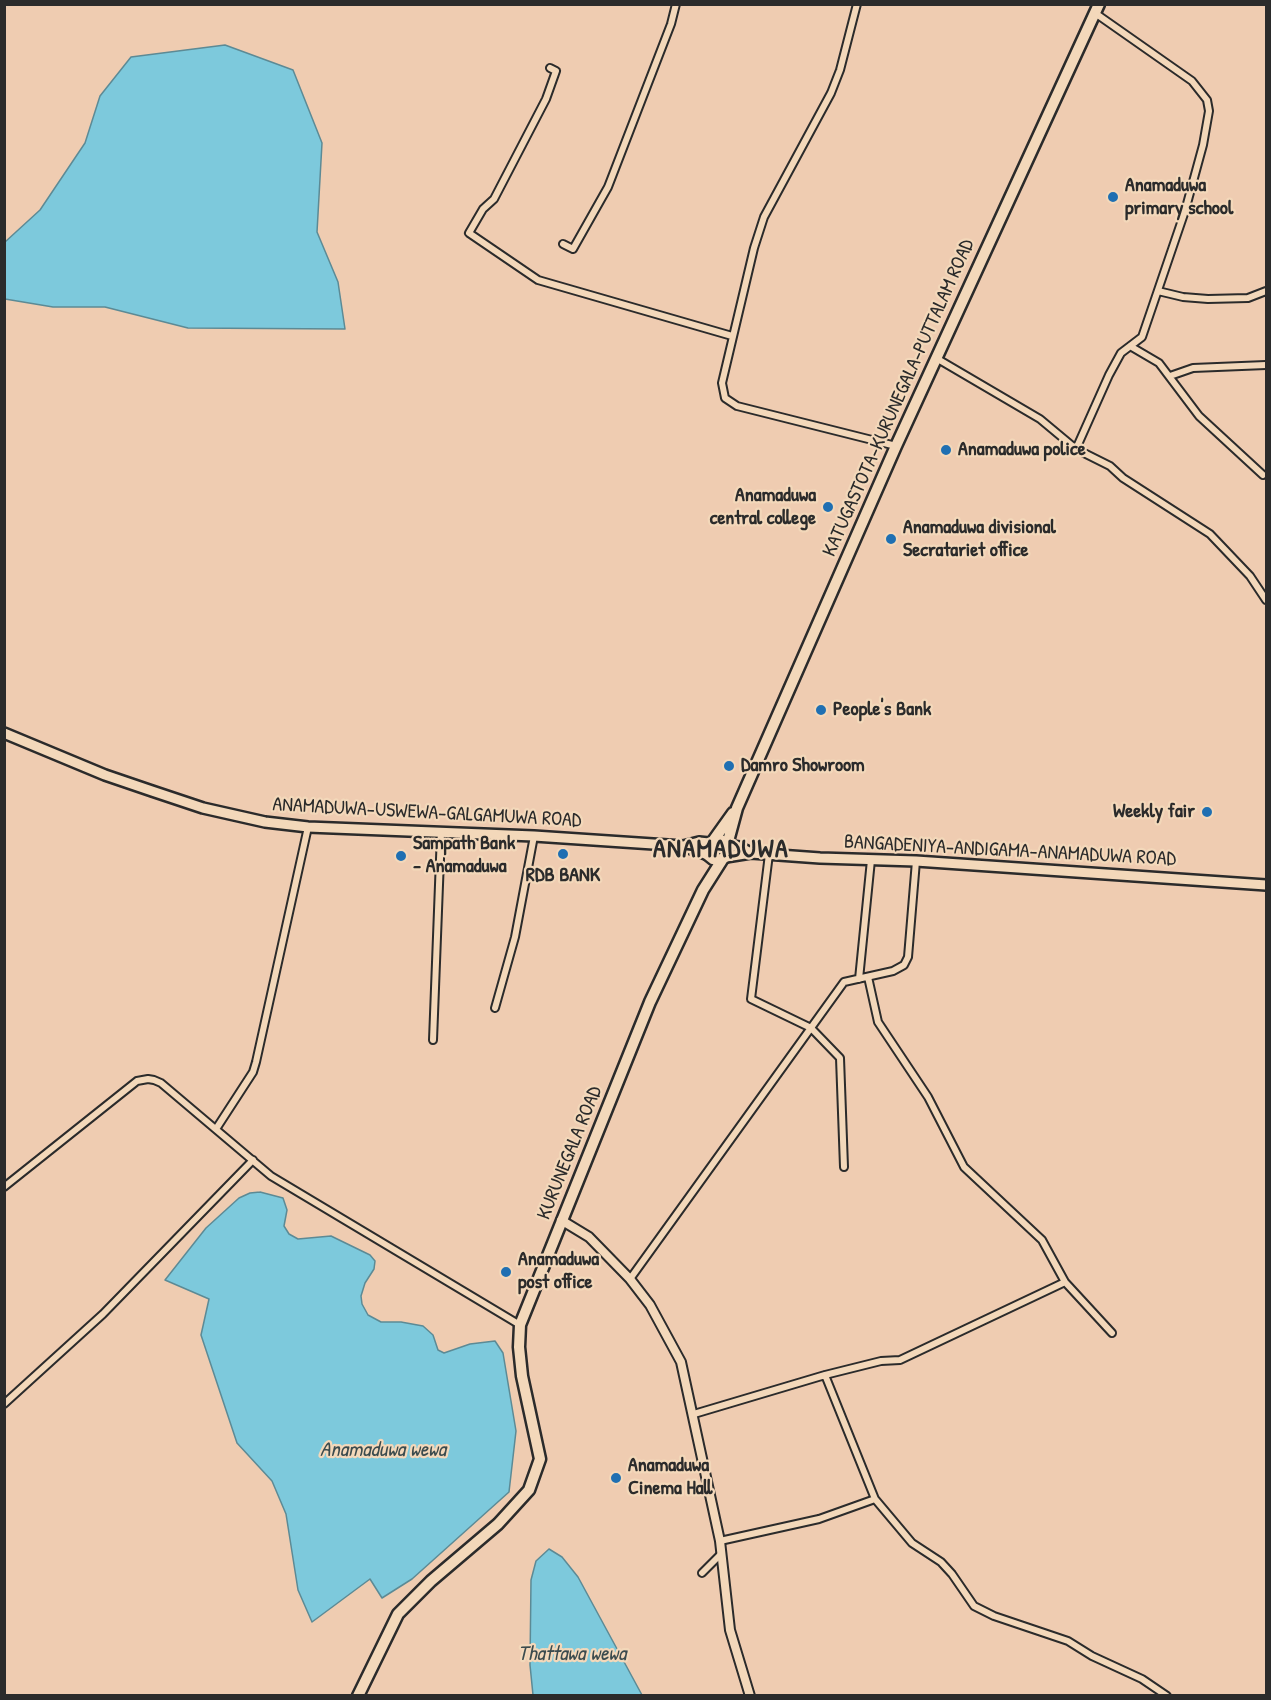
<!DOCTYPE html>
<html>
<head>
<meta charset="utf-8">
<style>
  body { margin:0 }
  #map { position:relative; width:1271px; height:1700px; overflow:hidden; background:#efccb1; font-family:"Patrick Hand",sans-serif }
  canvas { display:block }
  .frame { position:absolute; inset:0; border:6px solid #2b2b2b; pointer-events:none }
</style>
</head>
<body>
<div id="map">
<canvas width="1271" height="1700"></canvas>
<div class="frame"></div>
</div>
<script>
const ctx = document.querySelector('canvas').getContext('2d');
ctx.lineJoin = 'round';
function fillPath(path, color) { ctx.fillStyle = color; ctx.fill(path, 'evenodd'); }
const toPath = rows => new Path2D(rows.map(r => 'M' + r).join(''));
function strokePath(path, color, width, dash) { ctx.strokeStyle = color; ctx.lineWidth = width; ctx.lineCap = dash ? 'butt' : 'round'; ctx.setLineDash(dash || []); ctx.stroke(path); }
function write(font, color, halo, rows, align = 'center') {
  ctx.font = font + ' "Patrick Hand",sans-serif'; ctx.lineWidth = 4.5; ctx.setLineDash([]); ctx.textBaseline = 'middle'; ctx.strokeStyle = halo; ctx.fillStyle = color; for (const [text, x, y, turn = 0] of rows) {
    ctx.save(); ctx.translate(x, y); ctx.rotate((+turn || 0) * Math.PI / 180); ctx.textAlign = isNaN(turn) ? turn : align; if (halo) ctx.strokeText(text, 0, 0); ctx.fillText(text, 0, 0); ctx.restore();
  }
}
const water = toPath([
  [225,45,293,70,322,143,317,232,338,282,345,329,188,328,105,307,53,307,5,299,5,242,40,210,85,143,100,96,131,57,225,45],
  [260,1192,283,1198,287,1210,284,1226,289,1234,298,1239,331,1236,370,1255,375,1261,374,1269,365,1283,361,1296,362,1304,368,1315,381,1322,401,1322,423,1326,433,1335,438,1350,444,1353,470,1344,495,1341,503,1353,516,1431,509,1492,412,1579,382,1598,370,1579,312,1622,298,1590,286,1514,272,1481,237,1443,201,1335,209,1299,165,1280,206,1228,239,1198,250,1193,260,1192],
  [549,1549,562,1557,578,1577,642,1695,533,1695,530,1665,531,1580,536,1561,549,1549]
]);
fillPath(water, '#7dc9dc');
strokePath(water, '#5c8a95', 1.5);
const minor = toPath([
  [857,4,840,70,831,93,764,217,754,248,722,383,725,398,737,406,896,446],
  [550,68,556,71,546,99,494,199,483,209,469,233,538,280,732,336],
  [563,244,573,249,608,187,671,24,676,4],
  [1158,291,1183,297,1208,299,1248,298,1266,291],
  [1130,346,1159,363,1199,416,1263,475],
  [936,358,1040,419,1076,449,1110,466,1123,478,1210,534,1250,576,1266,600],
  [1170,376,1193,368,1266,365],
  [1076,449,1109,375,1121,353,1142,337,1185,211,1203,145,1209,111,1207,100,1192,81,1095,13],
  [769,854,751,999,811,1028,840,1058,844,1167],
  [868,977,878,1022,928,1097,964,1167,1042,1240,1065,1282,1112,1333],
  [859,979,871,860],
  [495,1008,515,937,534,836],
  [433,1040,441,833],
  [216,1129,253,1072,256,1062,308,827],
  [4,1187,137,1081,148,1079,154,1080,161,1083,271,1176,520,1325],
  [630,1279,844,982,893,971,904,965,908,957,916,861],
  [825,1375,875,1499,912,1543,941,1562,952,1574,974,1606,994,1616,1068,1641,1092,1656,1142,1679,1167,1696],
  [4,1404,103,1314,253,1160],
  [694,1414,825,1375,881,1361,900,1360,1065,1282],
  [720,1541,819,1519,875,1499],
  [702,1573,720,1555]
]);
const tertiary = toPath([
  [561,1220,589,1237,630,1279,650,1305,681,1362,720,1541,730,1630,750,1696]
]);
const primary = toPath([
  [4,733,105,775,152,791,203,808,265,822,308,827,534,836,683,846,699,842,709,843],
  [727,845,739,847,751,853],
  [683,846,708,855],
  [726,857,751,853,820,858,916,861,1266,885]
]);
const trunk = toPath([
  [713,841,733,813],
  [727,845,721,840,713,841,708,847,708,855,713,859,719,860,724,858,728,853,727,845,737,808,896,446,1099,4],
  [358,1696,398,1614,431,1581,498,1524,529,1490,540,1459,522,1376,519,1347,520,1325,650,1002,703,890,722,860]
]);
strokePath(minor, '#2b2b2b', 10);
strokePath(tertiary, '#2b2b2b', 12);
strokePath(primary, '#2b2b2b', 14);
strokePath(trunk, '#2b2b2b', 15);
strokePath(minor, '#f3d8ba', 6);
strokePath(tertiary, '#f3d8ba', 8);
strokePath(primary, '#f3d8ba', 9);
strokePath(trunk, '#f3d8ba', 10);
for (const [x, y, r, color] of [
  [1113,197,6,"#1f6fb2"],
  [946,450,6,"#1f6fb2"],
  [828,507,6,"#1f6fb2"],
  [891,539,6,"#1f6fb2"],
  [821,710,6,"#1f6fb2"],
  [729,766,6,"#1f6fb2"],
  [1207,812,6,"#1f6fb2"],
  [563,854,6,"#1f6fb2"],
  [401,856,6,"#1f6fb2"],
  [506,1272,6,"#1f6fb2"],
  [616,1478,6,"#1f6fb2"]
]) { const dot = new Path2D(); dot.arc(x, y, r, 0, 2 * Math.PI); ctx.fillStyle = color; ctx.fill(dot); strokePath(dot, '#f3d8ba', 2); }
write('bold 20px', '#2b2b2b', '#f3d8ba', [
  ["Anamaduwa",1125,186],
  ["primary school",1125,209],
  ["Anamaduwa police",958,450],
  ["Anamaduwa",816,496,"right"],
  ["central college",816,519,"right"],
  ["Anamaduwa divisional",903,528],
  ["Secratariet office",903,551],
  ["People's Bank",833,710],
  ["Damro Showroom",741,766],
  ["Weekly fair",1195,812,"right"],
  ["Sampath Bank",413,844],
  ["- Anamaduwa",413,867],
  ["RDB BANK",563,876,"center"],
  ["Anamaduwa",518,1260],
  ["post office",518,1283],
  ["Anamaduwa",628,1466],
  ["Cinema Hall",628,1489]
], 'left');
write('20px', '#2b2b2b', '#f3d8ba', [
  ["KATUGASTOTA-KURUNEGALA-PUTTALAM ROAD",899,398,-66],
  ["ANAMADUWA-USWEWA-GALGAMUWA ROAD",427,813,3],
  ["BANGADENIYA-ANDIGAMA-ANAMADUWA ROAD",1010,851,3],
  ["KURUNEGALA ROAD",570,1153,-68]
]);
write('italic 21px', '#3b4b4e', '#f3d8ba', [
  ["Anamaduwa wewa",383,1450],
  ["Thattawa wewa",572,1654]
]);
ctx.letterSpacing = '1.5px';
write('bold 26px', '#2b2b2b', '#f3d8ba', [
  ["ANAMADUWA",721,850]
]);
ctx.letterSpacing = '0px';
</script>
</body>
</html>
